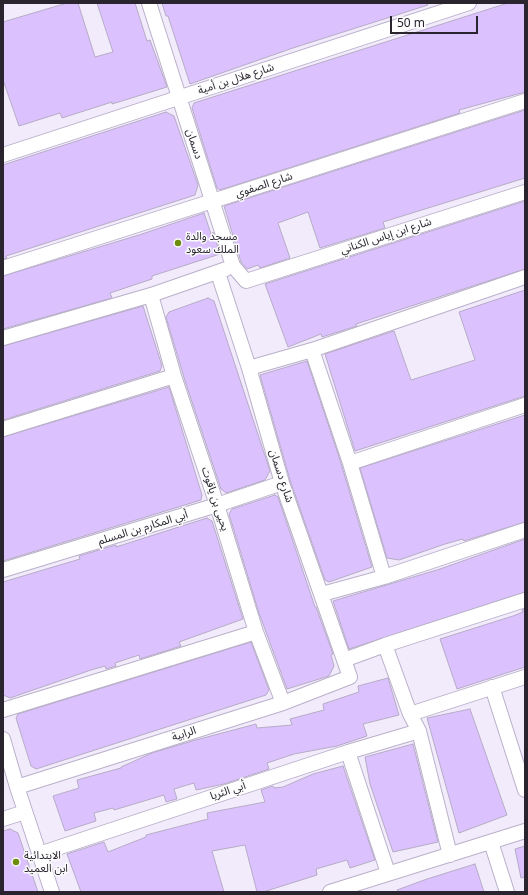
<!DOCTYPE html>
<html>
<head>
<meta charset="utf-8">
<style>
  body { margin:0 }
  #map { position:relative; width:528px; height:895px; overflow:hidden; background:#f2ebfc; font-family:"Noto Sans",sans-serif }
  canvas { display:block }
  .frame { position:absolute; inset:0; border:4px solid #29242e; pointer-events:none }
  .scale { position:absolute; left:390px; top:16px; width:88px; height:18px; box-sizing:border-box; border:2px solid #29242e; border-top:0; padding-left:5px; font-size:12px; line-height:14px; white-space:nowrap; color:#29242e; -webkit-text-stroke:3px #fcfcfc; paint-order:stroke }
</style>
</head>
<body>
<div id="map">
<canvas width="528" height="895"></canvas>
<div class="frame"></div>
<div class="scale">50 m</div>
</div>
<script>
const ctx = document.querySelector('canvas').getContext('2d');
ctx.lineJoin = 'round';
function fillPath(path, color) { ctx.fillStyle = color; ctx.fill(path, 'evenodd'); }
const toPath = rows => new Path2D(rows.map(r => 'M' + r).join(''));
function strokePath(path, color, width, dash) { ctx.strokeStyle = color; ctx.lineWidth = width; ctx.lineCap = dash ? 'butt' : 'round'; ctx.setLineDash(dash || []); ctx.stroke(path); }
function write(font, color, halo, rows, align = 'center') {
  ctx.font = font + ' "Noto Sans","Noto Sans Arabic",sans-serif'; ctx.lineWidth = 3; ctx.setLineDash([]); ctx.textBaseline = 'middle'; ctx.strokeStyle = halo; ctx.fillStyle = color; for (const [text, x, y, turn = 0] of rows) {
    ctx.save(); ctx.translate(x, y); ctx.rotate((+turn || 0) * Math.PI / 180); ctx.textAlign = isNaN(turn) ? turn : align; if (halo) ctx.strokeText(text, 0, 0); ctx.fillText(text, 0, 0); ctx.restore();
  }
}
const building = toPath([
  [67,3,78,3,95,57,113,52,97,3,135,3,147,41,150,40,167,87,112,104,112,102,62,118,60,113,19,126,3,80,3,22,67,3],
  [162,3,427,3,428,5,293,48,190,84,168,16,166,16,162,3],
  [508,3,525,3,525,92,459,110,460,113,220,190,217,188,192,108,194,103,508,3],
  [525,110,525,178,383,222,385,228,320,248,308,212,278,223,290,258,260,268,258,265,247,269,241,262,224,206,525,110],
  [166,112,174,116,198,185,195,195,6,256,7,258,3,259,3,165,166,112],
  [525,201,525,269,356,324,357,326,322,337,321,334,288,347,265,284,525,201],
  [204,213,212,237,213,232,220,254,152,276,152,279,110,293,112,298,3,329,3,276,139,235,204,213],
  [525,290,525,396,355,451,325,354,394,331,411,380,475,360,459,312,525,290],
  [208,298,214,301,270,471,265,480,226,493,221,489,185,381,166,317,169,312,208,298],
  [143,306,162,366,160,371,3,420,3,346,143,306],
  [307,361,340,460,372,567,329,582,325,580,290,480,260,375,307,361],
  [169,387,202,495,201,500,3,561,3,437,169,387],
  [525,415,525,522,464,541,463,539,445,544,399,560,387,558,360,468,525,415],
  [275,495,278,497,315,607,316,607,333,654,331,655,334,666,329,676,287,689,259,613,229,514,232,509,275,495],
  [207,518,212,521,243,619,179,642,181,646,140,659,139,655,115,663,116,666,106,669,105,666,91,670,10,698,3,695,3,582,80,559,79,556,116,545,116,547,207,518],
  [525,539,525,592,349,649,333,601,440,569,525,539],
  [525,609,525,667,457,689,440,639,513,616,523,612,522,610,525,609],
  [251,642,269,690,266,695,36,769,31,766,16,718,18,714,251,642],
  [388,678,399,715,363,724,367,736,337,746,294,754,267,763,269,769,224,784,196,790,194,783,174,789,177,799,166,802,164,795,114,810,113,808,94,813,96,821,65,831,53,796,79,788,77,780,121,768,121,767,152,753,192,741,256,724,257,728,292,725,290,719,324,710,323,704,359,692,358,686,388,678],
  [470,709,507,815,459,833,427,718,470,709],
  [413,744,438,842,393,852,370,784,365,757,413,744],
  [343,766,375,860,350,868,347,860,316,869,317,875,263,892,257,892,245,845,212,851,224,892,81,892,67,854,104,842,108,852,146,837,146,835,208,819,207,813,265,802,261,790,273,786,274,788,283,787,313,774,343,766],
  [10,829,18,833,38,892,3,892,3,831,10,829],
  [525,846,525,877,521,878,515,849,525,846],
  [475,864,484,892,398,892,397,890,427,879,475,864]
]);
fillPath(building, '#dbc2fe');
strokePath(building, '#b6abc5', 1);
const minor = toPath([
  [149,3,233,266,246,281,525,192],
  [3,155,469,3],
  [3,268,525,101],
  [151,295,174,376,217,505,256,632,283,703],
  [3,338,151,295,226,269],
  [312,350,350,463,384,577],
  [249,368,312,350,525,277],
  [3,429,174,376],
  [350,463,525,405],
  [3,570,217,505,282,483],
  [322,594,384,577,525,530],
  [385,645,410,714,419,731,450,855],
  [344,660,385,645,525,600],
  [492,687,525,790],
  [3,710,256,632],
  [410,714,525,677],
  [3,739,17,787,52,892],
  [348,752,388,873],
  [17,787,283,703,350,677,282,483,249,368,218,273],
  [3,819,25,812],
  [491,842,507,892],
  [39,854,348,752,419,731],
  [330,892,525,831]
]);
strokePath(minor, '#bab0ca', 16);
strokePath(minor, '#fff', 14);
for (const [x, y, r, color] of [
  [178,243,4,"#6e8c0d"],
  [16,862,4,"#6e8c0d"]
]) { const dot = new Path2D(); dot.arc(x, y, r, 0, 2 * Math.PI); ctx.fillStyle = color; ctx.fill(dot); strokePath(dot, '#fcfcfc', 1.5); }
write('11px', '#29242e', '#fcfcfc', [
  ["شارع هلال بن أمية",236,79,-18],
  ["دسمان",194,144,72],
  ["شارع الصفوي",264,185,-18],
  ["شارع ابن إياس الكناني",386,236,-18],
  ["شارع دسمان",281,476,72],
  ["يحيى بن ياقوت",215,499,72],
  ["أبي المكارم بن المسلم",143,528,-17],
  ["الرابية",184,734,-18],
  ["أبي الثريا",228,791,-18]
]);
write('11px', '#29242e', '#fcfcfc', [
  ["مسجد والدة",186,237],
  ["الملك سعود",186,250],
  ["الابتدائية",24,856],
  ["ابن العميد",24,869]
], 'left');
</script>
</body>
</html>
